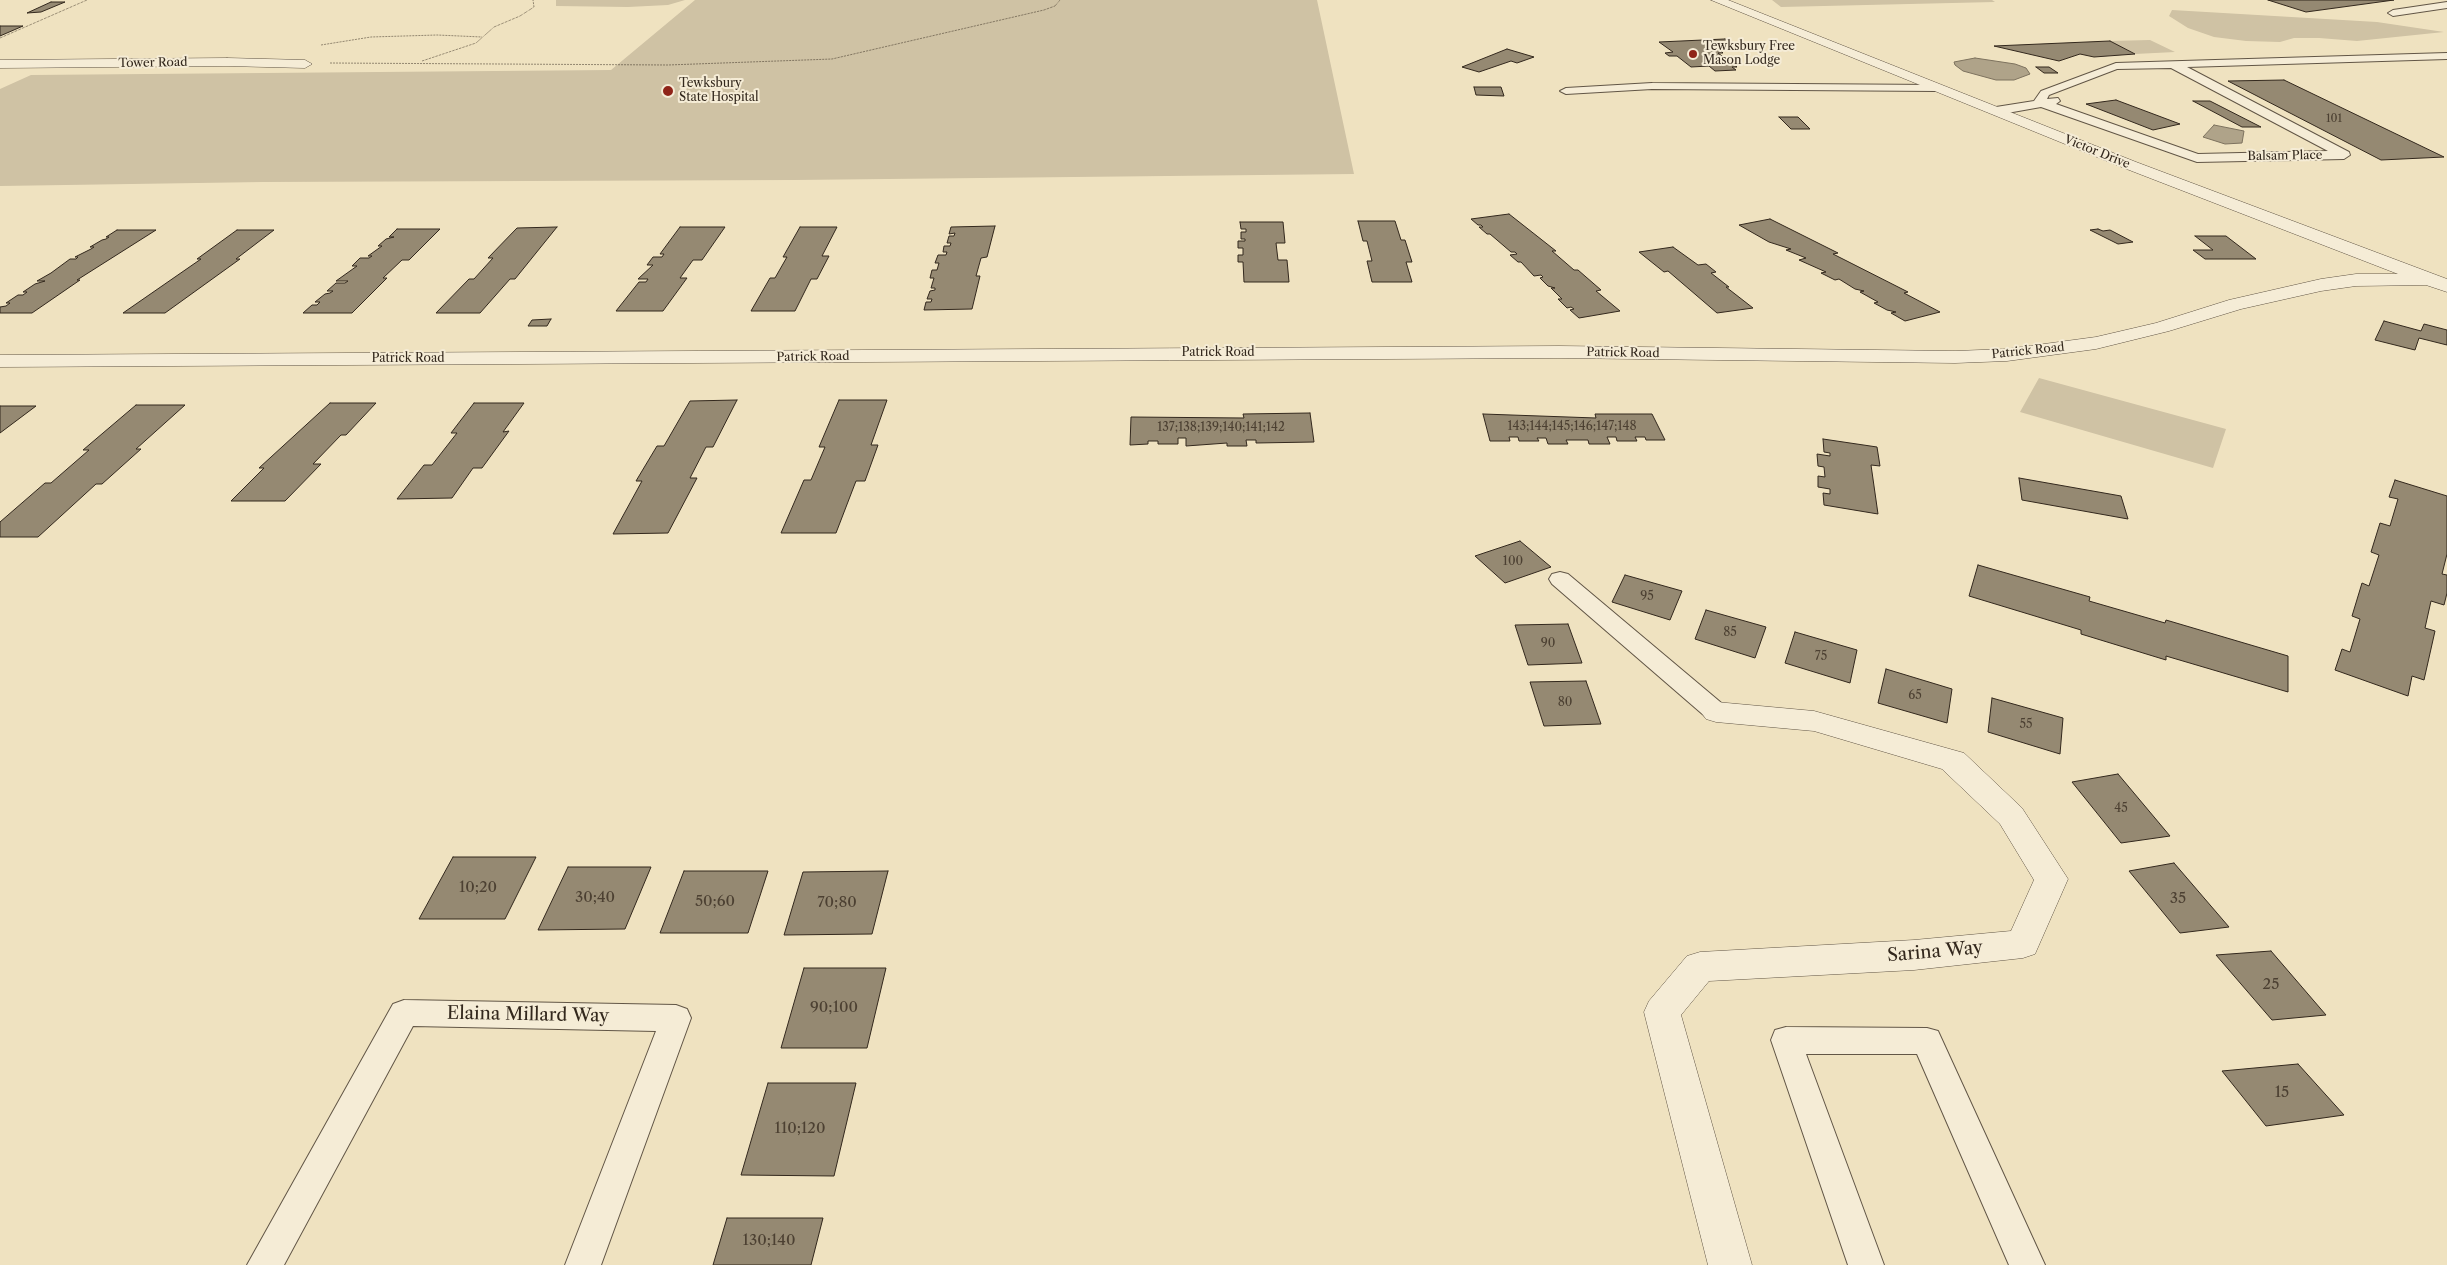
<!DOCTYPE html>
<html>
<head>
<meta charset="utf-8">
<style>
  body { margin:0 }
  canvas { display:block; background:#efe2c0 }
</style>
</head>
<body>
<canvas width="2447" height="1265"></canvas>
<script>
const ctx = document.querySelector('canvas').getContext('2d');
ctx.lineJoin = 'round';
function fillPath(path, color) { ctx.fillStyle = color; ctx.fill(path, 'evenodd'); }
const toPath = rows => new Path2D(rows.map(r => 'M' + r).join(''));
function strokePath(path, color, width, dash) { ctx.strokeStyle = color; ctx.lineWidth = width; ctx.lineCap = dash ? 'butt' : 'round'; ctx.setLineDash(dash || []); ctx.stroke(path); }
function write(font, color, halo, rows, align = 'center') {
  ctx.font = font + ' "Libre Caslon Text",serif'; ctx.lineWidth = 4; ctx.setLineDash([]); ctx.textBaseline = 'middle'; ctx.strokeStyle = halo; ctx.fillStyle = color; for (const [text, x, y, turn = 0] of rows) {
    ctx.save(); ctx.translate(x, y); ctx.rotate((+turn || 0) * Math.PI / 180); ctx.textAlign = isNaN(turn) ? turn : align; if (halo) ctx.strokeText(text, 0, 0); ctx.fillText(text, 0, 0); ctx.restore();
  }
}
fillPath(toPath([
  [556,0,685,0,668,5,628,7,556,6],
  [695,0,1317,0,1354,174,794,180,263,182,0,186,0,89,31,75,611,70],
  [1772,0,1992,0,1995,2,1781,7],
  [2172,10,2377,22,2444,32,2357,41,2319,38,2294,38,2280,42,2246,41,2214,37,2188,28,2169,16],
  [2150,40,2175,52,2135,54,2110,41],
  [2039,378,2226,429,2213,468,2020,412]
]), '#cfc2a4');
const water = toPath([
  [1975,58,2015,64,2026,68,2030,74,2014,80,1996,80,1963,71,1955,65,1954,62,1975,58],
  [2214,125,2244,131,2242,143,2225,144,2203,137,2214,125]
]);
fillPath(water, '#afa389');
strokePath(water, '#7d725e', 1);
const building = toPath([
  [2268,0,2394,0,2306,12,2268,0],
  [51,2,65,2,41,12,27,13,51,2],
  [0,26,23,26,0,36,0,26],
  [1725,39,1740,49,1720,50,1723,53,1718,53,1737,67,1732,67,1736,70,1715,71,1709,66,1691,67,1677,56,1669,56,1665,53,1673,52,1659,42,1725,39],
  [2110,41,2135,54,2094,57,2080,54,2059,61,1994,46,2110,41],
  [1507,49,1534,57,1517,63,1511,61,1479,72,1462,67,1507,49],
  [2036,67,2049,67,2058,73,2044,73,2036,67],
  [2284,80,2444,157,2381,160,2228,81,2284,80],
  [1474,87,1501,87,1504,96,1476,95,1474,87],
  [2116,100,2180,124,2153,130,2086,104,2116,100],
  [2193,101,2210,101,2261,127,2242,127,2193,101],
  [1779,117,1798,117,1810,129,1791,129,1779,117],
  [1509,214,1556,251,1552,251,1574,270,1578,270,1601,290,1596,291,1620,311,1579,318,1570,310,1574,309,1571,307,1567,308,1558,299,1562,299,1551,288,1555,288,1548,286,1540,278,1543,277,1541,275,1534,276,1521,262,1518,262,1510,255,1517,254,1515,252,1511,252,1490,234,1487,234,1479,227,1483,227,1481,225,1478,225,1471,219,1509,214],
  [1770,219,1838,253,1833,254,1908,292,1904,293,1940,312,1905,321,1891,313,1896,312,1887,310,1874,303,1878,302,1860,292,1864,291,1855,289,1839,279,1835,280,1821,273,1826,272,1799,260,1806,258,1786,250,1791,249,1769,242,1739,225,1770,219],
  [1358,221,1395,221,1401,240,1405,240,1412,262,1406,262,1412,282,1372,282,1367,261,1372,261,1367,241,1363,241,1358,221],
  [1240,222,1283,222,1285,243,1276,243,1278,260,1287,260,1289,282,1244,282,1243,262,1238,262,1238,255,1243,255,1243,248,1238,248,1238,241,1245,241,1245,239,1241,239,1241,232,1246,232,1246,229,1241,229,1240,222],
  [995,226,987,257,981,258,976,276,980,276,972,309,924,310,926,302,931,302,932,299,927,299,930,291,935,290,935,288,931,288,934,278,930,278,932,270,937,270,939,263,935,263,938,255,946,255,947,252,943,252,944,246,950,246,951,243,947,243,949,236,954,236,955,233,949,234,951,227,995,226],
  [557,227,515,279,510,279,480,313,436,313,469,279,474,279,493,258,488,258,517,228,557,227],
  [680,227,725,227,702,260,693,260,680,278,687,278,663,311,616,311,639,282,646,282,648,279,638,279,653,265,647,265,653,257,662,257,664,254,660,254,680,227],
  [800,227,837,227,822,256,829,256,817,279,811,279,795,311,751,311,770,278,775,278,787,257,783,257,800,227],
  [397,229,440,229,409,260,402,260,383,278,387,278,352,313,303,313,312,305,317,305,320,302,315,302,325,294,330,293,333,291,327,291,336,283,345,283,348,281,336,281,357,266,352,266,360,258,369,258,372,256,368,256,382,246,378,246,386,239,394,237,389,237,397,229],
  [2098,229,2103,231,2110,230,2133,242,2118,244,2090,230,2098,229],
  [117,230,156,230,77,280,80,280,32,313,0,313,0,307,6,306,10,303,6,303,18,295,23,295,27,292,23,292,35,284,45,281,37,281,51,273,70,259,76,259,78,257,75,257,91,249,94,247,90,247,102,240,106,239,109,237,106,237,117,230],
  [237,230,274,230,236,259,240,259,165,313,123,313,201,259,197,259,237,230],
  [2195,236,2226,236,2256,259,2205,259,2193,250,2213,250,2195,236],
  [1673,247,1698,265,1706,264,1716,272,1711,273,1729,287,1726,287,1753,308,1717,313,1668,271,1664,272,1639,252,1673,247],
  [551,319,547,326,528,326,532,320,551,319],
  [2384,321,2421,331,2424,324,2447,330,2447,345,2419,338,2415,350,2375,340,2384,321],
  [737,400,713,447,706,447,690,478,697,478,668,533,613,534,642,481,636,481,657,446,664,446,690,401,737,400],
  [839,400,887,400,871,445,878,445,865,481,856,481,836,533,781,533,804,480,811,480,825,447,819,447,839,400],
  [330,403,376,403,346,435,341,435,313,464,321,464,285,501,231,501,264,468,259,468,330,403],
  [474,403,524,403,503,432,509,431,482,468,473,468,452,498,397,499,424,465,432,465,457,433,451,433,474,403],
  [136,405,185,405,136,449,141,449,102,484,96,484,38,537,0,537,0,522,45,483,51,483,89,450,83,450,136,405],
  [0,406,36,406,0,433,0,406],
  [1310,413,1314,442,1256,443,1256,440,1246,440,1247,446,1227,446,1227,443,1186,446,1186,438,1178,438,1178,444,1158,444,1158,441,1148,441,1148,444,1130,445,1131,417,1244,418,1243,414,1310,413],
  [1483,414,1596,418,1595,414,1652,414,1665,440,1646,440,1645,437,1635,437,1637,441,1617,441,1616,437,1607,437,1610,444,1589,444,1588,440,1566,440,1568,444,1548,444,1546,438,1537,438,1539,441,1519,441,1518,437,1509,437,1510,441,1490,441,1483,414],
  [1823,439,1877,447,1880,466,1871,465,1878,514,1824,505,1823,493,1830,494,1830,489,1818,487,1818,476,1825,477,1824,467,1818,466,1817,454,1830,456,1830,453,1824,452,1823,439],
  [2019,478,2121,496,2128,519,2022,500,2019,478],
  [2395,480,2447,496,2447,554,2442,574,2447,575,2447,593,2444,605,2431,601,2425,628,2435,631,2424,680,2412,676,2408,696,2335,670,2342,649,2350,652,2360,619,2352,616,2362,583,2369,586,2379,555,2371,552,2380,523,2390,526,2398,499,2389,497,2395,480],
  [1520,541,1551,567,1505,583,1475,556,1520,541],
  [1978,565,2090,597,2089,601,2165,623,2166,620,2288,656,2288,692,2166,656,2166,660,2081,634,2081,630,1969,596,1978,565],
  [1625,575,1682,591,1670,620,1612,602,1625,575],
  [1706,610,1766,627,1755,658,1695,639,1706,610],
  [1568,624,1582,663,1528,665,1515,625,1568,624],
  [1795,632,1857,650,1850,683,1785,663,1795,632],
  [1886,669,1952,689,1947,723,1878,703,1886,669],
  [1586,681,1601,724,1544,726,1530,682,1586,681],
  [1992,698,2063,718,2060,754,1988,732,1992,698],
  [2118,774,2170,836,2121,843,2072,782,2118,774],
  [453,857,536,857,505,919,419,919,453,857],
  [2174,863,2229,927,2180,933,2129,871,2174,863],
  [568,867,651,867,625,929,538,930,568,867],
  [684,871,768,871,748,933,660,933,684,871],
  [888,871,872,934,784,935,803,872,888,871],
  [2271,951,2326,1015,2272,1020,2216,955,2271,951],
  [804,968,886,968,867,1048,781,1048,804,968],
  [2298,1064,2344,1115,2266,1126,2222,1071,2298,1064],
  [768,1083,856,1083,834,1176,741,1175,768,1083],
  [727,1218,823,1218,811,1265,713,1265,727,1218]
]);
fillPath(building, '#958972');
strokePath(building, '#33281d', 1);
const lane = toPath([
  [2447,2,2447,8,2393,16,2388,13,2393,10,2447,2],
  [2447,53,2447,59,2187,67,2349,152,2350,155,2344,159,2197,162,2041,107,1996,115,1990,111,1996,107,2034,101,2041,91,2116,63,2447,53],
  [2171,68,2328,151,2198,154,2056,104,2060,101,2058,98,2047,99,2049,95,2117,69,2171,68],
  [1652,83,1936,85,1942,88,1936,91,1652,89,1566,94,1560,91,1566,88,1652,83],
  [1560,572,1568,574,1725,706,1728,712,1725,718,1716,720,1707,718,1552,584,1549,579,1552,574,1560,572],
  [404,1000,676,1005,687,1009,691,1018,601,1265,565,1265,656,1031,413,1026,284,1265,247,1265,393,1004,404,1000],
  [1786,1027,1927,1028,1938,1031,2045,1265,2009,1265,1917,1054,1806,1054,1884,1265,1848,1265,1771,1040,1775,1030,1786,1027]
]);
const street = toPath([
  [1711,0,1728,0,2136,162,2447,279,2447,292,2426,285,2356,286,2321,291,2241,309,2169,331,2096,349,2007,361,1955,363,1559,358,0,367,0,355,1559,346,1955,351,2007,349,2096,337,2156,323,2229,300,2321,279,2356,274,2398,274,2124,168,1711,0],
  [227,58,305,60,312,64,305,68,227,66,0,68,0,60,227,58],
  [1716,702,1814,711,1964,753,2022,808,2068,879,2035,954,2023,958,1914,970,1709,981,1681,1015,1752,1265,1708,1265,1644,1012,1649,1001,1687,956,1700,952,1914,940,2011,931,2034,880,2000,824,1942,769,1814,731,1716,722,1706,719,1701,712,1706,705,1716,702]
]);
strokePath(lane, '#625646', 2);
strokePath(street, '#625646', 1);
strokePath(toPath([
  [0,38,87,0],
  [321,45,371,37,437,35,482,37],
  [422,61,476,43,494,27,520,16,534,7,533,0],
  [330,63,668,65,832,59,1044,10,1055,6,1060,0]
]), '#33281d', 1, [0.5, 1]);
fillPath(lane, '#f5ecd6');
fillPath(street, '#f5ecd6');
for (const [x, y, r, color] of [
  [1693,54,5,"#8f2418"],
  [668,91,6,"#8f2418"]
]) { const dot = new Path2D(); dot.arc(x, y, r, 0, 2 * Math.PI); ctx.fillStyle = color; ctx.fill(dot); strokePath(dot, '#f5ecd6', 2); }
write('11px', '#4c4032', null, [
  ["101",2334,119]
]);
write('12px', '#33281d', '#f5ecd6', [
  ["Tewksbury Free",1703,47],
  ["Mason Lodge",1703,61],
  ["Tewksbury",679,84],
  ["State Hospital",679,98]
], 'left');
write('12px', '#33281d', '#f5ecd6', [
  ["Tower Road",153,63,-1],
  ["Victor Drive",2097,152,22],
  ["Balsam Place",2285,156,-1],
  ["Patrick Road",2028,351,-6],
  ["Patrick Road",1218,353],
  ["Patrick Road",1623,353,1],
  ["Patrick Road",813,357,-1],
  ["Patrick Road",408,359]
]);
write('12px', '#4c4032', null, [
  ["143;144;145;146;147;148",1572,427],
  ["137;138;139;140;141;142",1221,428],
  ["100",1513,562],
  ["95",1647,597],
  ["85",1730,633],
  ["90",1548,644],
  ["75",1821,657],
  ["65",1915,696],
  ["80",1565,703],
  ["55",2026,725],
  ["45",2121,809]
]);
write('15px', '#4c4032', null, [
  ["10;20",478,888],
  ["30;40",595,898],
  ["35",2178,899],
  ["50;60",715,902],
  ["70;80",837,903],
  ["25",2271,985],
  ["90;100",834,1008],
  ["15",2282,1093],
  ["110;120",800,1129],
  ["130;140",769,1241]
]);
write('18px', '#33281d', '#f5ecd6', [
  ["Sarina Way",1935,952,-5],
  ["Elaina Millard Way",528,1015,1]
]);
</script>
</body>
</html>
